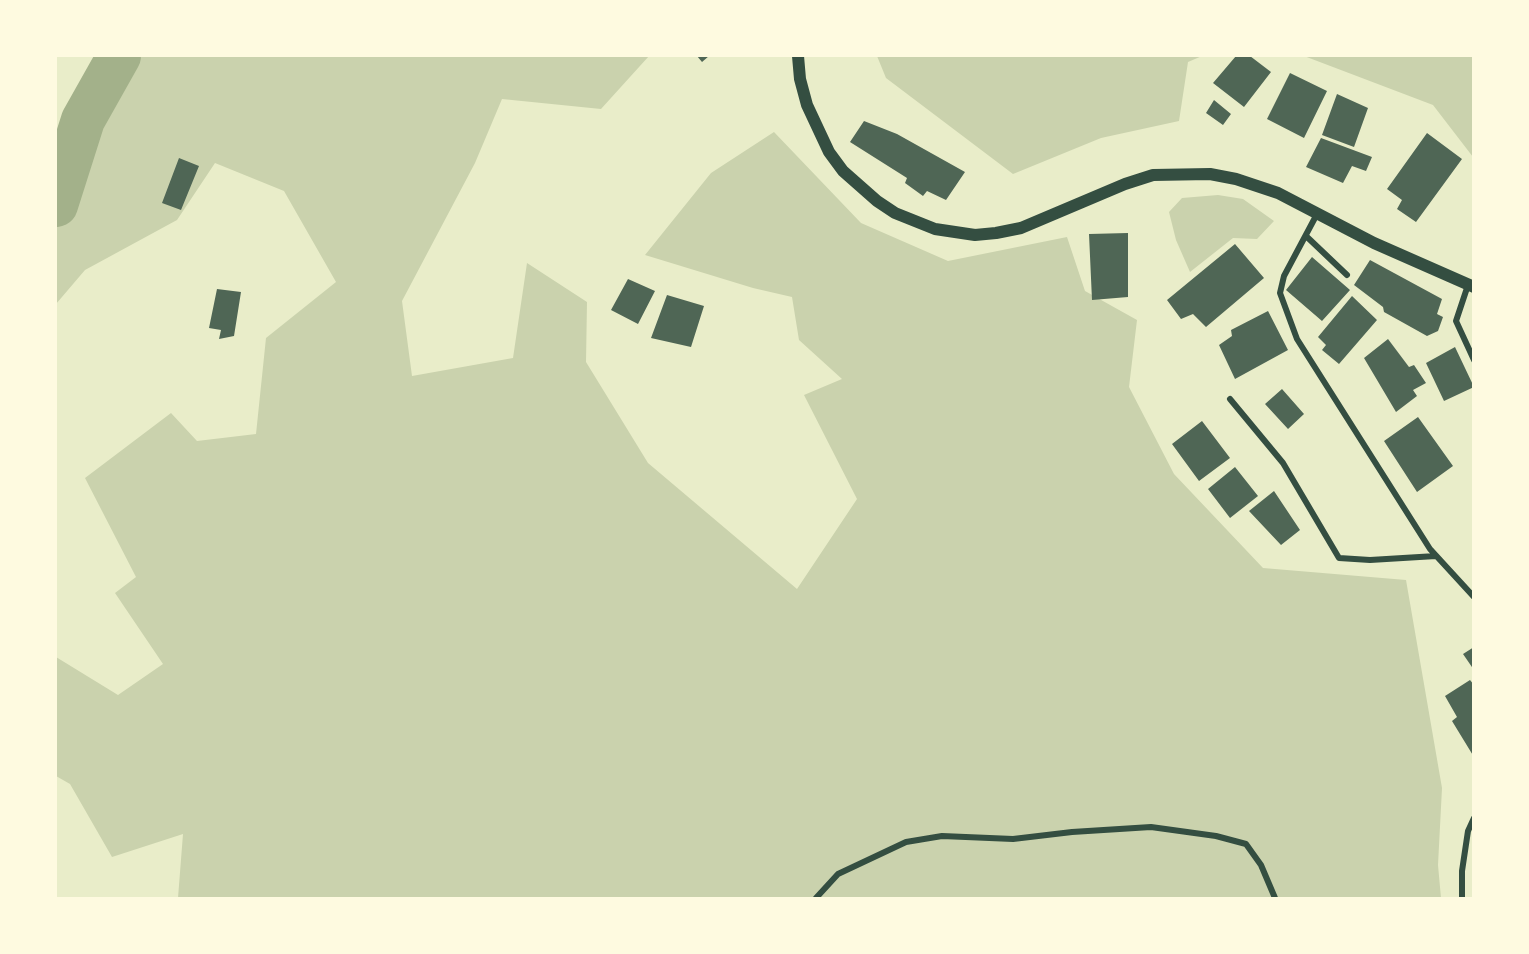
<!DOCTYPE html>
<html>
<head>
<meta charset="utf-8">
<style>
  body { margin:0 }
  #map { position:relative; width:1529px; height:954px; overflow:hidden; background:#e9edc9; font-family:Helvetica,sans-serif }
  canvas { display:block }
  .frame { position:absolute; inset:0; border:57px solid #fefae0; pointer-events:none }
</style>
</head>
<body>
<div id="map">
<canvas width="1529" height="954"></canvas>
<div class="frame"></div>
</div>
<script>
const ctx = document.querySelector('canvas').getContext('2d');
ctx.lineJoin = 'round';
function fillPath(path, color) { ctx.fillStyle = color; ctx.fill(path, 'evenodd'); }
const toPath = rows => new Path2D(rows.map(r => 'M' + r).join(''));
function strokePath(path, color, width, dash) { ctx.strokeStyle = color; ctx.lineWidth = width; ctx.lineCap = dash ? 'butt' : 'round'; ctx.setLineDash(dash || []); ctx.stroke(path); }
fillPath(toPath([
  [95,56,649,56,601,109,502,99,475,163,402,301,412,376,513,358,527,263,587,302,586,362,648,463,797,589,857,499,804,395,842,379,799,340,792,297,753,288,645,255,711,173,774,132,861,223,948,261,1067,237,1085,291,1137,320,1129,387,1174,474,1263,568,1406,580,1442,788,1438,865,1441,898,178,898,183,834,112,857,70,784,56,776,56,657,118,695,163,664,115,593,136,577,85,478,171,413,197,441,256,434,266,338,336,282,284,191,215,163,177,220,85,270,56,304,56,153],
  [877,56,1202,56,1188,62,1179,121,1101,138,1013,174,886,78],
  [1304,56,1473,56,1473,157,1433,105],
  [1218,195,1243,199,1274,221,1257,239,1233,238,1190,272,1176,240,1169,212,1182,198]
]), '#cad2ad');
strokePath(toPath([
  [56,205,83,120,119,56]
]), '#a3b18a', 44);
fillPath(toPath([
  [697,56,709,56,702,62],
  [1236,56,1250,56,1271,72,1244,107,1213,83],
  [1290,73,1327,91,1304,138,1267,119],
  [1337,94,1368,108,1354,147,1322,135],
  [1214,100,1231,114,1223,125,1206,113],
  [864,121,897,134,965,172,946,200,927,191,923,196,905,183,907,178,850,142],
  [1427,133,1462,159,1416,222,1397,209,1402,200,1387,189],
  [1321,138,1372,157,1366,171,1352,166,1343,183,1306,167],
  [179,158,199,166,181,210,162,203],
  [1128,233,1128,297,1092,300,1089,234],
  [1235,244,1264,278,1206,327,1193,314,1181,319,1167,300],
  [1312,257,1350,290,1322,321,1286,290],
  [1370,260,1442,299,1437,314,1443,317,1438,331,1427,336,1384,312,1383,307,1354,285],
  [628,279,655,291,638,324,611,310],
  [217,289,241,292,234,336,219,339,221,330,209,328],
  [667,295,704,306,691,347,651,338],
  [1352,296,1377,320,1339,364,1322,350,1326,345,1318,337],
  [1268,311,1288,350,1235,379,1219,345,1232,336,1231,330],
  [1388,339,1409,367,1414,365,1426,383,1413,390,1417,396,1396,412,1364,358],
  [1455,347,1474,387,1444,401,1426,363],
  [1282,389,1304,414,1288,429,1265,404],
  [1418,417,1453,466,1417,492,1384,441],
  [1202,421,1230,458,1199,481,1172,444],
  [1235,467,1258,496,1230,518,1208,489],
  [1274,491,1300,530,1281,545,1249,511],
  [1474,647,1474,670,1463,654],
  [1470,680,1474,685,1474,757,1452,721,1457,717,1445,696]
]), '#4f6655');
strokePath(toPath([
  [1317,214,1284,276,1280,293,1297,339,1430,549,1474,597],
  [1306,236,1347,275],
  [1468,285,1456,321,1474,360],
  [1230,399,1283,463,1339,558,1370,560,1436,556],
  [816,898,838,874,906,842,942,836,1013,839,1072,832,1151,827,1216,836,1246,844,1261,865,1275,898],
  [1462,898,1462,871,1468,831,1474,818]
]), '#344e41', 6);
strokePath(toPath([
  [798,56,800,79,807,105,829,152,843,171,877,201,895,213,935,229,975,235,996,233,1021,228,1125,184,1153,175,1210,174,1236,179,1278,193,1374,243,1474,287]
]), '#344e41', 12);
</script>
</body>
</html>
